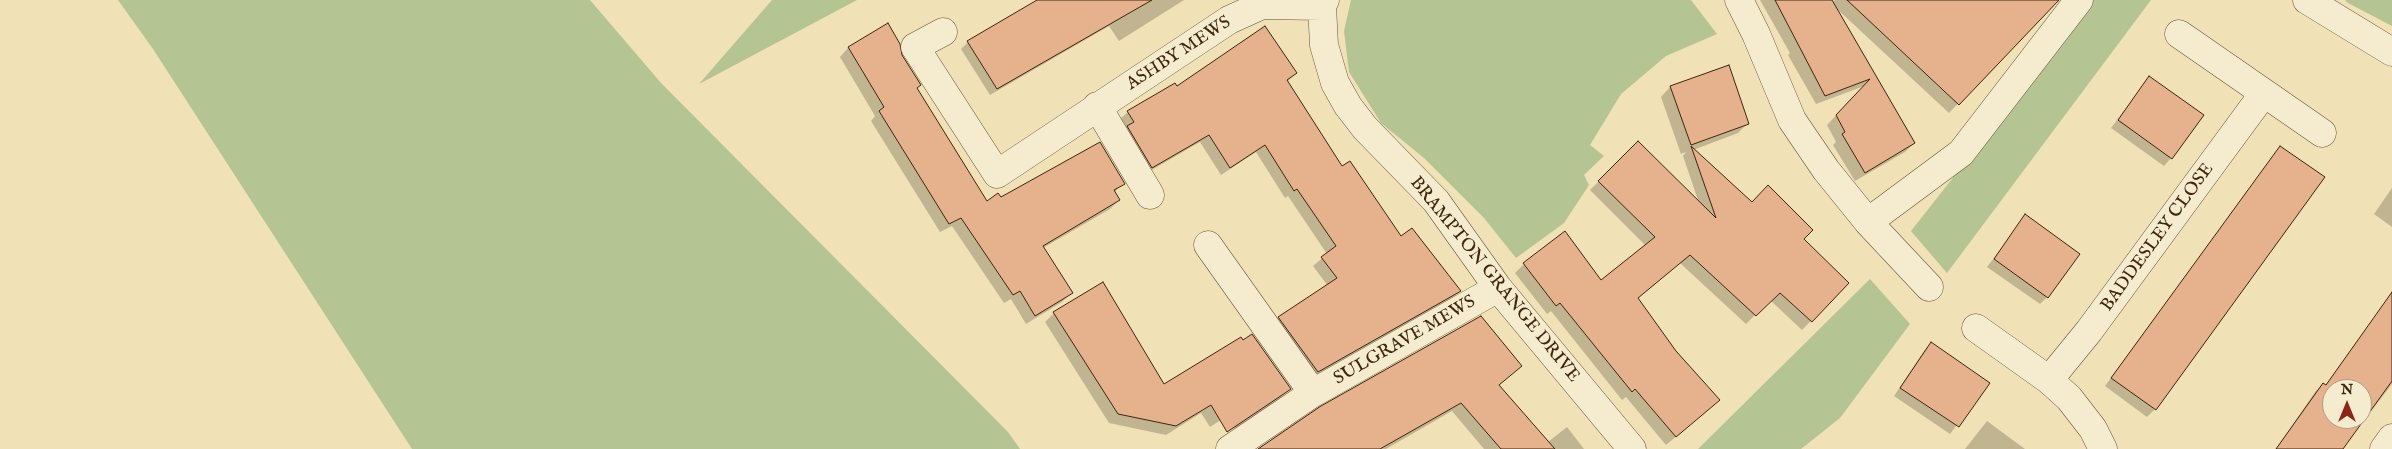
<!DOCTYPE html>
<html>
<head>
<meta charset="utf-8">
<style>
  body { margin:0 }
  #map { position:relative; width:2392px; height:449px; overflow:hidden; background:#f0e1b6; font-family:"IM FELL English",serif }
  canvas { display:block }
  .north { position:absolute; left:2322px; top:379px; width:50px; height:50px; box-sizing:border-box; background:#f5ecd0; border:1px solid #ac9c82; border-radius:50%; rotate:0deg; font-size:14px; font-weight:700; line-height:20px; text-align:center; color:#3e250d }
  .north::after { content:''; display:block; margin:auto; width:18px; height:22px; background:#8f2418; clip-path:polygon(50% 0,100% 100%,50% 72%,0 100%) }
</style>
</head>
<body>
<div id="map">
<canvas width="2392" height="449"></canvas>
<div class="north">N</div>
</div>
<script>
const ctx = document.querySelector('canvas').getContext('2d');
ctx.lineJoin = 'round';
function fillPath(path, color) { ctx.fillStyle = color; ctx.fill(path, 'evenodd'); }
const toPath = rows => new Path2D(rows.map(r => 'M' + r).join(''));
function strokePath(path, color, width, dash) { ctx.strokeStyle = color; ctx.lineWidth = width; ctx.lineCap = dash ? 'butt' : 'round'; ctx.setLineDash(dash || []); ctx.stroke(path); }
function write(font, color, halo, rows, align = 'center') {
  ctx.font = font + ' "IM FELL English",serif'; ctx.lineWidth = 5; ctx.setLineDash([]); ctx.textBaseline = 'middle'; ctx.strokeStyle = halo; ctx.fillStyle = color; for (const [text, x, y, turn = 0] of rows) {
    ctx.save(); ctx.translate(x, y); ctx.rotate((+turn || 0) * Math.PI / 180); ctx.textAlign = isNaN(turn) ? turn : align; if (halo) ctx.strokeText(text, 0, 0); ctx.fillText(text, 0, 0); ctx.restore();
  }
}
fillPath(toPath([
  [118,0,590,0,661,83,1008,432,1020,449,412,449,153,49],
  [772,0,857,0,699,84],
  [1351,0,1691,0,1717,34,1666,56,1621,94,1590,145,1604,156,1584,175,1589,185,1564,223,1516,258,1484,218,1424,158,1381,123,1349,72,1344,31],
  [2093,0,2151,0,1947,273,1911,231],
  [2345,0,2392,0,2392,26,2348,3],
  [1870,279,1910,324,1840,418,1801,449,1698,449]
]), '#b4c492');
fillPath(toPath([
  [1042,0,1184,0,1119,41,1109,26,990,95,961,49,968,42],
  [1760,0,1831,0,1832,2,1835,0,2058,0,1949,113,1836,8,1914,143,1905,152,1855,181,1833,145,1836,142,1827,125,1864,86,1816,104,1788,55,1790,53],
  [887,25,916,89,987,203,1001,199,1123,183,1114,193,1119,200,1110,209,1043,248,1071,293,1062,302,1026,324,1011,299,1004,303,952,226,940,232,871,121,875,116,840,57,848,48],
  [1296,73,1287,82,1342,168,1401,238,1460,291,1451,299,1309,380,1271,326,1279,318,1328,286,1313,266,1327,254,1288,196,1285,198,1256,152,1221,175,1200,142,1143,175,1119,120,1128,112,1177,88],
  [2150,77,2171,158,2164,166,2111,128],
  [1670,87,1748,123,1738,133,1693,150,1752,204,1802,239,1848,283,1802,330,1770,300,1746,324,1680,263,1637,299,1709,409,1666,445,1626,397,1622,400,1551,311,1547,314,1515,273,1524,264,1601,281,1646,246,1590,190,1638,143,1699,203,1683,156,1686,152,1681,154,1661,97],
  [2280,148,2155,409,2147,417,2105,386],
  [2392,188,2392,227,2374,214],
  [2026,216,2047,297,2040,304,1987,267],
  [2389,298,2392,300,2392,384,2342,449,2276,449,2315,392,2323,384,2325,386],
  [2332,389,2362,389,2362,419,2332,419],
  [1054,313,1163,385,1289,389,1280,398,1235,429,1227,416,1210,427,1201,413,1166,435,1109,423,1045,322],
  [1931,343,1988,383,1950,434,1894,396,1924,351],
  [1498,385,1548,442,1567,427,1584,449,1484,449,1452,411,1386,449,1260,449],
  [1987,421,2025,449,1965,449]
]), '#0003');
const building = toPath([
  [1037,0,1152,0,997,89,967,41,1037,0],
  [1775,0,1832,0,1915,143,1865,173,1842,134,1845,132,1836,115,1870,79,1825,96,1775,0],
  [1847,0,2059,0,1959,105,1847,0],
  [888,23,900,44,902,55,921,85,917,88,987,201,998,193,1001,197,1100,142,1125,184,1114,190,1120,200,1043,246,1073,293,1035,316,1020,291,1013,295,961,218,949,224,879,111,884,107,848,47,888,23],
  [1265,26,1297,73,1287,80,1342,166,1350,161,1401,236,1412,228,1461,291,1318,372,1278,317,1337,278,1321,257,1336,246,1297,189,1294,191,1265,145,1230,168,1209,135,1152,168,1127,126,1134,122,1127,111,1175,83,1177,86,1265,26],
  [1729,65,1749,124,1691,145,1670,86,1729,65],
  [2149,76,2204,115,2172,159,2118,120,2149,76],
  [1638,141,1716,218,1691,146,1752,202,1768,185,1813,230,1804,239,1849,283,1812,322,1780,293,1756,316,1690,255,1638,298,1676,351,1720,400,1676,437,1635,389,1632,392,1560,303,1556,306,1523,263,1565,231,1601,280,1655,237,1598,181,1638,141],
  [2280,146,2325,177,2156,410,2111,378,2280,146],
  [2025,214,2080,254,2048,298,1994,259,2025,214],
  [1103,282,1164,384,1241,337,1243,340,1252,334,1291,389,1227,432,1211,405,1176,426,1118,414,1053,312,1103,282],
  [2392,292,2392,381,2343,449,2276,449,2323,383,2326,385,2392,292],
  [2332,389,2362,389,2362,419,2332,419,2332,389],
  [1481,316,1522,366,1499,385,1555,449,1501,449,1461,403,1380,449,1258,449,1321,406,1481,316],
  [1931,342,1990,383,1959,427,1900,388,1931,342]
]);
fillPath(building, '#e6b18d');
strokePath(building, '#3e250d', 1);
const minor = toPath([
  [1325,0,1322,6,1324,45,1335,83,1348,106,1365,128,1436,201,1498,288,1632,449],
  [1739,0,1756,34,1792,120,1826,170,1868,222,1929,287],
  [2307,0,2392,52],
  [943,32,915,47,997,174,1229,20,1262,5,1322,6],
  [2179,34,2322,133],
  [1097,106,1150,195],
  [1868,222,1961,153,2079,0],
  [1208,245,1313,393],
  [1976,328,2049,380,2069,398,2093,429,2103,449],
  [2049,380,2089,331,2264,93],
  [1230,449,1313,393,1498,288],
  [2384,449,2392,438]
]);
strokePath(minor, '#6a5437', 29);
strokePath(minor, '#f5ecd0', 28);
write('18px', '#3e250d', '#f5ecd0', [
  ["ASHBY MEWS",1179,54,-33],
  ["BADDESLEY CLOSE",2158,238,-54],
  ["BRAMPTON GRANGE DRIVE",1494,280,51],
  ["SULGRAVE MEWS",1405,341,-30]
]);
</script>
</body>
</html>
